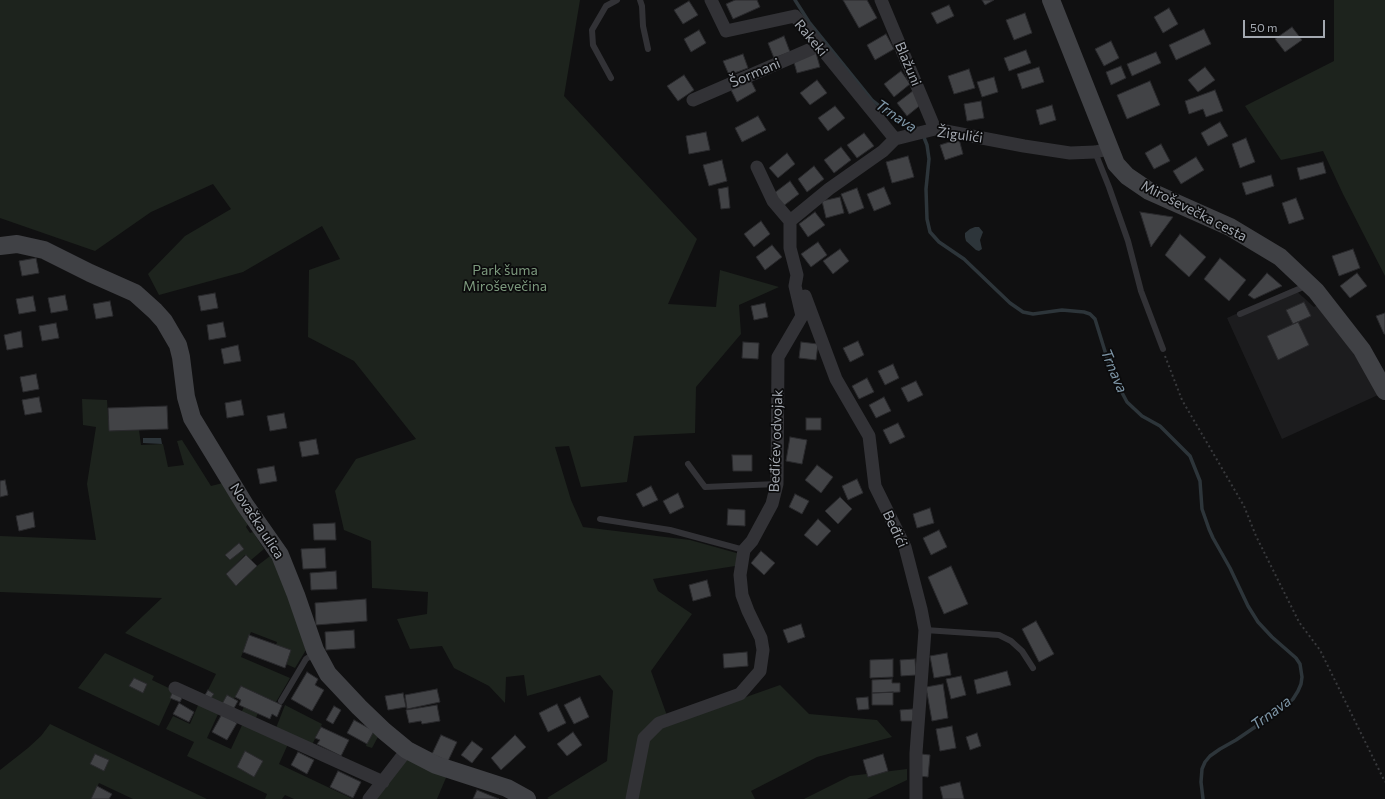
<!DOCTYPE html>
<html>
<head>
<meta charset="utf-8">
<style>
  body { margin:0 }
  #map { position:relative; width:1385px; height:799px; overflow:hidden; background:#101011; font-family:Commissioner,sans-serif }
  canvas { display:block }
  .scale { position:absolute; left:1243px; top:20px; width:82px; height:18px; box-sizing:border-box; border:2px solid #a3a8b0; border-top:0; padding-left:5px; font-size:12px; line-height:14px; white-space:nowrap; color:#a3a8b0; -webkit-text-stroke:3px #0b0b0c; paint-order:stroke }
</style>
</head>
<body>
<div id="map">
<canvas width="1385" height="799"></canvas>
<div class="scale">50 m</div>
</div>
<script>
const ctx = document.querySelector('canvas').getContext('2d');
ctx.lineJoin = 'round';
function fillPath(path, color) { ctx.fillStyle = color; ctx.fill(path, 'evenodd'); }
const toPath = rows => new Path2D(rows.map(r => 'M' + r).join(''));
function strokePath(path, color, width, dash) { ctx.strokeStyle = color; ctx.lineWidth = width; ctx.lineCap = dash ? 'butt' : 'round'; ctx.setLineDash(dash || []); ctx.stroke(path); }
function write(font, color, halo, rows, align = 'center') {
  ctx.font = font + ' Commissioner,sans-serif'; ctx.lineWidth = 3.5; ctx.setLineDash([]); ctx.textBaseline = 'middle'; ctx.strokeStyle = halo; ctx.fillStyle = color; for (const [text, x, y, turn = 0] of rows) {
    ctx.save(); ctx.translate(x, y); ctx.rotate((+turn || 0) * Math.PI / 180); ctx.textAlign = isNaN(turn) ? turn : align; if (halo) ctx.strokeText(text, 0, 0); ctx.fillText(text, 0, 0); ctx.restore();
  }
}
fillPath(toPath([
  [1293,288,1314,307,1318,305,1335,327,1371,379,1378,395,1282,439,1227,318]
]), '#1c1c1e');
fillPath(toPath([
  [0,0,580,0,564,96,697,239,668,304,716,307,720,270,779,287,739,305,741,334,696,387,695,433,634,436,627,482,581,487,569,446,555,447,571,500,583,527,690,540,740,554,735,566,653,579,658,591,692,614,651,671,670,724,780,685,809,714,877,720,892,737,817,757,751,791,755,799,549,799,547,798,607,761,613,691,600,675,527,696,524,675,506,677,505,703,489,686,454,668,442,646,410,649,397,619,427,614,428,592,372,588,371,541,344,530,335,491,356,459,416,439,354,361,308,337,309,270,340,259,322,226,243,272,159,295,148,274,185,236,231,209,213,184,151,212,95,251,0,218],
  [1334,0,1385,0,1385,276,1343,194,1323,151,1281,160,1245,106,1334,61],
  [82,399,107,400,109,431,139,430,141,445,163,444,168,467,184,465,177,441,182,440,211,486,223,483,248,524,246,527,250,533,253,532,264,549,251,560,245,555,226,574,237,585,257,566,270,556,272,560,276,557,306,650,295,668,286,664,291,650,276,645,277,642,251,632,241,657,290,678,276,702,241,686,234,699,222,704,211,698,214,694,208,690,216,674,125,633,162,598,0,592,0,536,96,540,87,484,96,427,83,425],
  [105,653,154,676,152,680,175,691,159,726,78,688],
  [199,703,219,712,207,738,231,749,243,723,288,744,279,764,353,799,294,799,285,795,282,799,265,799,267,794,187,756,194,742,166,729,173,716,190,724],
  [285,705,322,724,312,745,276,728],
  [244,707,258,713,255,720,241,713],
  [50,724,207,799,133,799,99,783,91,799,0,799,0,770,28,748,41,736],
  [368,726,379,735,372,748,366,746,368,739],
  [406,758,448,773,437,799,372,799],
  [907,769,907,780,867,799,804,799,850,776]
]), '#1d231d');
fillPath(toPath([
  [975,227,979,227,983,232,980,240,982,249,979,251,976,250,966,241,965,237,965,233,970,229],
  [143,438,161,438,162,444,143,443]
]), '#2d353a');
strokePath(toPath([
  [795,0,809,22,872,100,892,116,914,126,919,130],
  [923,135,927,145,929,159,926,189,927,219,930,232,939,242,964,259,1010,303,1023,312,1033,314,1062,310,1084,312,1090,314,1095,319,1112,374,1127,402,1142,416,1160,426,1190,456,1200,481,1202,509,1209,529,1213,538,1230,568,1248,606,1258,622,1272,637,1296,658,1300,664,1302,677,1301,684,1298,691,1293,699,1283,708,1236,740,1220,749,1210,756,1205,762,1202,769,1201,782,1203,799]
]), '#2d353a', 3.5);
const building = toPath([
  [735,0,757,0,760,7,733,19,726,4,735,0],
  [843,0,867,0,877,18,859,28,843,0],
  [982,0,994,0,985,5,982,0],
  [689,1,698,15,683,24,674,10,689,1],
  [949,5,954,16,937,24,931,13,949,5],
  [1169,8,1178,24,1163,33,1154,17,1169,8],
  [1025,13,1032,33,1014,40,1006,20,1025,13],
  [1292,27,1302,40,1285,52,1275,39,1292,27],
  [1204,29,1211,44,1176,60,1169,45,1204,29],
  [699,30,706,43,691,52,684,39,699,30],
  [886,34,894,49,875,60,867,45,886,34],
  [784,36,790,52,774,58,768,43,784,36],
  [1111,41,1119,58,1104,66,1095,49,1111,41],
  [1026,50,1031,63,1009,71,1004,58,1026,50],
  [1156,52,1161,63,1132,76,1127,64,1156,52],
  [816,53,820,67,797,73,793,59,816,53],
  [743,54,748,68,729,75,723,61,743,54],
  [1121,66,1126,78,1111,85,1106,72,1121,66],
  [1039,67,1044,82,1022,89,1017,74,1039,67],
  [1205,67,1215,80,1198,92,1188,80,1205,67],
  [969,69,975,88,954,94,948,76,969,69],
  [901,71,910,84,894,97,884,84,901,71],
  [684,75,694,90,678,101,667,86,684,75],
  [749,77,756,91,737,102,730,88,749,77],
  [994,77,998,92,982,97,977,82,994,77],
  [817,80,827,93,810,105,800,93,817,80],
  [1150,81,1160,105,1127,119,1117,95,1150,81],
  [914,90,923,103,907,116,897,103,914,90],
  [1215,90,1223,111,1206,117,1203,109,1189,114,1185,101,1215,90],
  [981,101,984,118,967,121,964,104,981,101],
  [1052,105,1056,120,1040,125,1036,110,1052,105],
  [835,106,845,118,828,131,818,118,835,106],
  [758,116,766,130,742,142,735,128,758,116],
  [1220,122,1228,136,1208,146,1201,133,1220,122],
  [706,132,710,150,689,154,686,136,706,132],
  [864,133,874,146,857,158,847,145,864,133],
  [1246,138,1255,162,1240,168,1232,144,1246,138],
  [959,139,963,154,945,160,940,145,959,139],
  [1161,144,1170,161,1154,169,1145,153,1161,144],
  [841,147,851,160,834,173,824,160,841,147],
  [787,153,795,164,778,178,769,168,787,153],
  [908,156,914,177,892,183,886,162,908,156],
  [1196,157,1204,170,1181,184,1173,171,1196,157],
  [722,160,727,181,709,186,703,165,722,160],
  [1323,162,1326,173,1300,180,1297,168,1323,162],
  [814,166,824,179,807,192,798,179,814,166],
  [1271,175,1274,186,1246,195,1242,183,1271,175],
  [790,181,799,194,782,207,773,194,790,181],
  [728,187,730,208,721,209,718,189,728,187],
  [884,187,891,204,874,211,867,194,884,187],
  [857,188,864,208,849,214,841,194,857,188],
  [840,197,844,213,826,218,822,201,840,197],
  [1296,198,1304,219,1289,224,1282,203,1296,198],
  [815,212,825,225,808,237,799,224,815,212],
  [1140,212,1173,217,1151,247,1140,212],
  [761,221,770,234,754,247,744,234,761,221],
  [1180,234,1206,257,1189,277,1165,255,1180,234],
  [818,242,827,255,811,267,801,254,818,242],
  [772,245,782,257,765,270,756,257,772,245],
  [840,249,849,261,833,274,823,261,840,249],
  [1353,249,1360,268,1339,276,1332,256,1353,249],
  [36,258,39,273,22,276,19,261,36,258],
  [1220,258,1246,280,1229,301,1204,279,1220,258],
  [1267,273,1282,286,1254,299,1248,295,1267,273],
  [1357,273,1367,286,1350,298,1340,286,1357,273],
  [215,293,218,308,201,311,198,296,215,293],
  [65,295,68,310,51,313,48,298,65,295],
  [33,296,36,311,19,314,16,299,33,296],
  [110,301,113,316,96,319,93,304,110,301],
  [1304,302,1311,316,1293,324,1286,310,1304,302],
  [765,303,768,317,754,320,751,306,765,303],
  [1385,313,1385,334,1384,334,1376,316,1385,313],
  [223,322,226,337,209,340,207,325,223,322],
  [1298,322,1309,345,1278,360,1267,336,1298,322],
  [56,323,59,338,42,341,39,326,56,323],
  [21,331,23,347,7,350,4,335,21,331],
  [858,341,864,355,850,362,843,348,858,341],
  [743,342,759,343,758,359,742,358,743,342],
  [801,342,818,344,816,360,799,358,801,342],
  [238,345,241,361,224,364,221,349,238,345],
  [893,364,899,378,885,385,878,371,893,364],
  [36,374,39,389,23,392,20,377,36,374],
  [867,378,874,392,859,399,852,386,867,378],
  [916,381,923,395,908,402,901,388,916,381],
  [39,397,42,412,25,415,22,400,39,397],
  [884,397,891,411,876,418,869,405,884,397],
  [241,400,244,415,227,418,225,403,241,400],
  [167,406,168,429,109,431,108,408,167,406],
  [284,413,287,428,270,431,267,416,284,413],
  [806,418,821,418,821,430,806,430,806,418],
  [898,423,905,437,890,444,883,430,898,423],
  [790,437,807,440,802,464,786,461,790,437],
  [316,439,319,454,302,457,299,442,316,439],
  [732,455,752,455,752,471,733,471,732,455],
  [817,465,833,477,821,493,805,480,817,465],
  [274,466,277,481,260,484,257,469,274,466],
  [857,479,863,493,848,500,842,486,857,479],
  [5,480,8,495,0,497,0,481,5,480],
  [651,486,658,500,643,507,636,494,651,486],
  [678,493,684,507,670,514,663,501,678,493],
  [795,494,809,501,802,514,789,507,795,494],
  [840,497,852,509,838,524,825,511,840,497],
  [930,508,934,523,917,528,913,514,930,508],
  [728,509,745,510,745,526,727,525,728,509],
  [33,512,35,527,19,531,16,516,33,512],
  [818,519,831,531,817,546,804,535,818,519],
  [335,523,336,540,314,540,313,524,335,523],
  [939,530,947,547,931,555,923,538,939,530],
  [239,543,244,549,230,560,225,555,239,543],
  [325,548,326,568,303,569,301,549,325,548],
  [761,551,775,563,764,575,751,563,761,551],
  [246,555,257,566,236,586,226,574,246,555],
  [951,566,968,604,944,614,928,577,951,566],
  [336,571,337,589,311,590,310,573,336,571],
  [707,580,711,596,693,601,689,585,707,580],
  [366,599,367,621,316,625,315,603,366,599],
  [1036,621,1054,654,1039,662,1022,629,1036,621],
  [801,624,805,637,788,643,783,630,801,624],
  [354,630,355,648,326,650,325,632,354,630],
  [249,635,291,650,285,668,243,652,249,635],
  [747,652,748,666,724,668,723,654,747,652],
  [947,653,951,675,934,678,930,656,947,653],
  [893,659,893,677,870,678,870,660,893,659],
  [915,659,916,675,901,676,900,660,915,659],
  [1007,671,1011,685,977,694,974,680,1007,671],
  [307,672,318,679,315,685,324,690,312,711,291,699,307,672],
  [961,676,966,695,951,699,946,679,961,676],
  [134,678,147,684,143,693,129,686,134,678],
  [892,679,892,683,900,683,900,692,872,693,872,680,892,679],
  [943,684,948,718,932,721,926,687,943,684],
  [241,686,282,705,277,717,272,714,270,719,239,705,241,700,235,697,241,686],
  [437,689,440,702,407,709,405,695,437,689],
  [208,690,214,694,211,698,205,695,208,690],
  [173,691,183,696,180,702,170,698,173,691],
  [893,692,893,705,872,705,872,693,893,692],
  [403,693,406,707,388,710,385,696,403,693],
  [227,695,238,701,233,710,222,704,227,695],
  [580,697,589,717,574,724,564,705,580,697],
  [868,697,869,709,858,710,856,698,868,697],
  [179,703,194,712,189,722,173,714,179,703],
  [557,704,566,723,548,732,539,713,557,704],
  [437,705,440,721,422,724,421,721,409,723,406,710,437,705],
  [334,706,341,710,333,724,326,720,334,706],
  [913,709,914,721,901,721,900,710,913,709],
  [222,714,237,723,227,740,212,732,222,714],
  [354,720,374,731,367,744,347,733,354,720],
  [952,726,956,748,940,751,936,729,952,726],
  [321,727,349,740,341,756,317,744,320,740,315,738,321,727],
  [573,732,582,745,567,756,557,744,573,732],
  [977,733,981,746,970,750,966,737,977,733],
  [441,735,457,742,448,761,432,754,441,735],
  [515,735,526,747,501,770,491,758,515,735],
  [472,741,483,749,472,763,461,755,472,741],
  [245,751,263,761,254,777,237,767,245,751],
  [298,752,314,760,307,774,291,765,298,752],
  [95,754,109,760,104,771,90,764,95,754],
  [883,754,888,771,868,777,863,760,883,754],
  [921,754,930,755,928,777,919,776,921,754],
  [338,771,361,782,353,798,330,787,338,771],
  [960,782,964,799,943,799,940,787,960,782],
  [97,786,112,794,109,799,91,799,97,786],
  [477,790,499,799,473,799,477,790]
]);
fillPath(building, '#424346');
strokePath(building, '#2a2a2d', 1);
strokePath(toPath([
  [1165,356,1182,400,1244,506,1256,536,1299,622,1320,650,1385,782]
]), '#38393c', 2, [2, 3]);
strokePath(toPath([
  [640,0,642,6,643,26,648,49],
  [611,78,593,45,592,30,606,6,617,0],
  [1095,152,1109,187,1128,241,1141,291,1163,349],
  [1240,314,1308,285],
  [688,464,705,487,777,484],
  [600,519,670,530,744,550],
  [925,630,999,635,1011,641,1022,651,1033,668],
  [281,701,306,659,315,653]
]), '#323236', 6);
strokePath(toPath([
  [711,0,726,31,795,16,895,139],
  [881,0,935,129],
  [693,100,818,46],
  [757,167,773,201,790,221],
  [790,221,829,189,883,151,895,139,935,129,1024,146,1070,153,1095,152,1109,149],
  [805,296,836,379,869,436,875,486,905,547,921,609,925,630,916,753,916,799],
  [175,688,383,782],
  [369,799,407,750],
  [632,799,644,738,659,723,740,694,760,671,763,650,761,638,748,611,742,595,740,575,744,550,752,541,772,504,777,484,778,357,802,316,795,286,797,275,790,248,790,221]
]), '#323236', 13);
strokePath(toPath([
  [1051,0,1116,164,1127,176,1149,191,1230,227,1280,257,1316,291,1362,350,1385,391],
  [0,246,17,244,44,250,90,273,135,293,155,311,164,321,178,345,181,357,186,397,192,418,245,505,280,555,296,595,315,650,328,674,359,707,384,731,407,750,436,765,507,788,527,799]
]), '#404145', 18);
write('14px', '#a3a8b0', '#0b0b0c', [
  ["Rakeki",811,38,50],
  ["Blažuni",908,64,67],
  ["Šormani",755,73,-23],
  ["Žigulići",960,135,8],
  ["Miroševečka cesta",1194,211,27],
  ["Beđićev odvojak",776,441,-88],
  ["Novačka ulica",257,521,57],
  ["Beđići",895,529,65]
]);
write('14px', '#7c997d', '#0b0b0c', [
  ["Park šuma",505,270],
  ["Miroševečina",505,286]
]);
write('italic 15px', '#7e96a7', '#0b0b0c', [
  ["Trnava",896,116,34],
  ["Trnava",1114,371,67],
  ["Trnava",1271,713,-37]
]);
</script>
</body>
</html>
